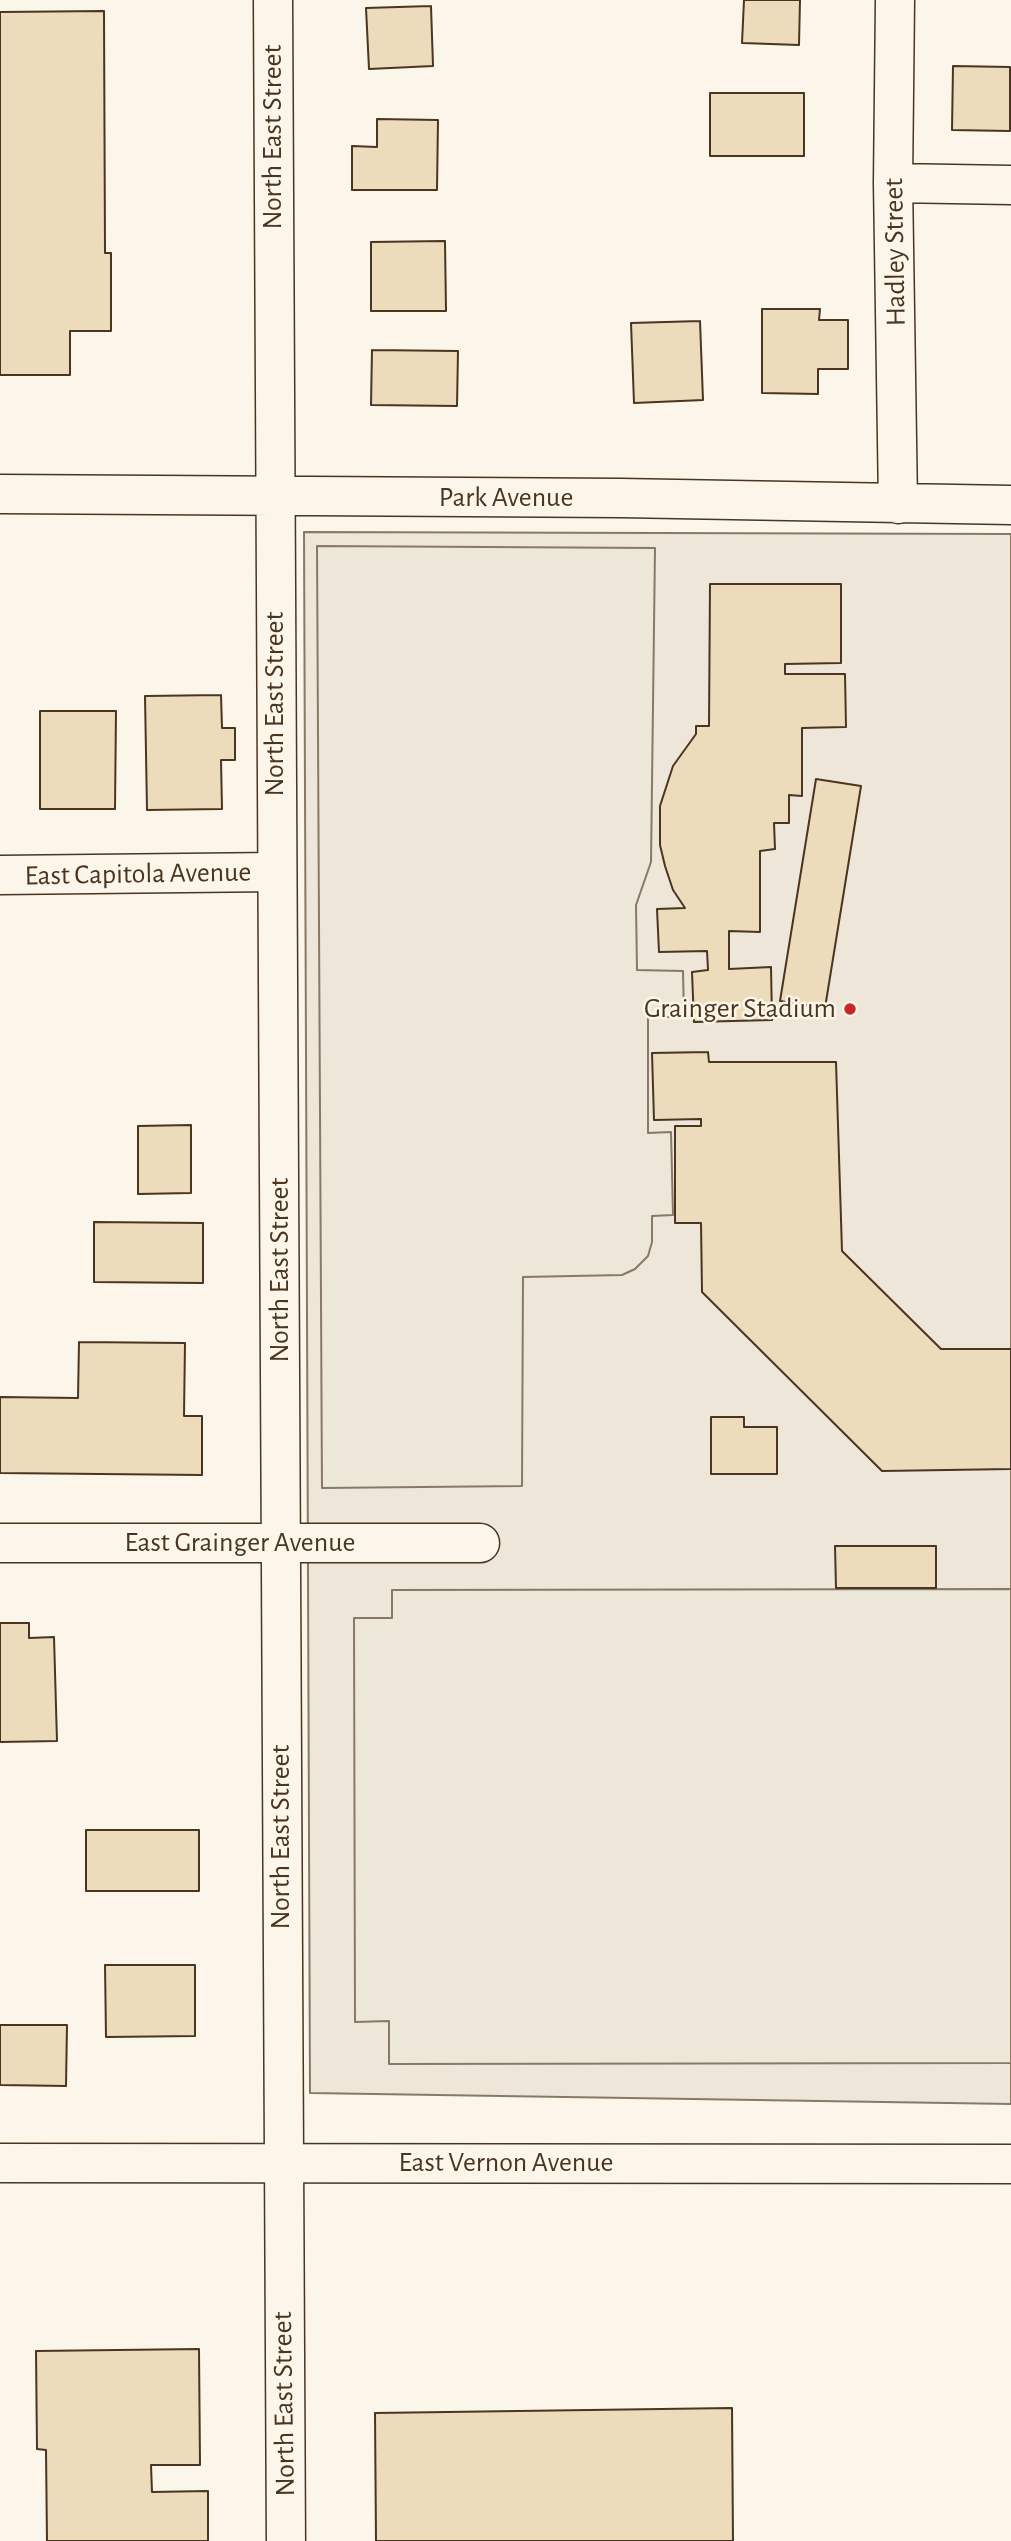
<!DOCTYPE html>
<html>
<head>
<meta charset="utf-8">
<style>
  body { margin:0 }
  canvas { display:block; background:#fbf6e9 }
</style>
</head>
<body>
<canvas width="1011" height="2541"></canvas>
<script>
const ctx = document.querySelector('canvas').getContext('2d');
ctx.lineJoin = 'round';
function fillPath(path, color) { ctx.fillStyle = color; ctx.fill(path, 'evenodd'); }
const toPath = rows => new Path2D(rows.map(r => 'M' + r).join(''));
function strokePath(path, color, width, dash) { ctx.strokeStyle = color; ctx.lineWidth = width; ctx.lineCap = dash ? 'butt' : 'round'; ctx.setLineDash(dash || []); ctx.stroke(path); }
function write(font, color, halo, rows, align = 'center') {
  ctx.font = font + ' "Alegreya Sans",sans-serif'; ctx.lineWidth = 5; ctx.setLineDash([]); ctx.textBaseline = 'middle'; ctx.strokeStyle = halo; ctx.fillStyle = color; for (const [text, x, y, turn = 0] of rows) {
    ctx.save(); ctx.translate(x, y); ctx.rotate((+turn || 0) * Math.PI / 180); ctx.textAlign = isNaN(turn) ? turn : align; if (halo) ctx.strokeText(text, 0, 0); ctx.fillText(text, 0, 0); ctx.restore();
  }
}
const green = toPath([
  [304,532,1011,534,1011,2104,310,2093,304,532]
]);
fillPath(green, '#ede6d9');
strokePath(green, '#887966', 2);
const parking = toPath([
  [317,546,655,548,651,862,636,905,637,970,683,971,684,1017,648,1017,648,1133,671,1132,673,1215,652,1216,652,1242,648,1256,635,1269,622,1275,523,1277,522,1486,322,1488,317,546],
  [1011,1589,1011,2063,389,2064,389,2021,355,2022,354,1618,392,1618,392,1590,1011,1589]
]);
fillPath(parking, '#ede7d9');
strokePath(parking, '#887966', 2);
const building = toPath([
  [744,0,800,0,799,45,742,43,744,0],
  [431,6,433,66,369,69,366,8,431,6],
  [104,11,105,253,111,253,111,331,70,331,70,375,0,375,0,12,104,11],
  [953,66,1010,67,1010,131,952,130,953,66],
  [710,93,804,93,804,156,710,156,710,93],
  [377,119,438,120,437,190,352,190,352,146,377,147,377,119],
  [445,241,446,311,371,311,371,242,445,241],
  [762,309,820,309,819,320,848,320,848,369,818,369,818,394,762,393,762,309],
  [700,321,703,400,634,403,631,323,700,321],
  [372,350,458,351,457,406,371,405,372,350],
  [710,584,841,584,841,663,785,664,785,674,845,674,846,727,802,728,802,796,789,795,789,823,774,823,775,849,760,851,760,932,729,931,729,969,771,967,772,1020,694,1022,692,972,708,970,707,951,659,952,657,909,685,908,673,890,665,866,660,845,660,806,673,766,696,734,696,726,709,726,710,584],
  [221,695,222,728,235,728,235,760,221,760,222,809,147,810,145,696,221,695],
  [40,711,116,711,115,809,40,809,40,711],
  [816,779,861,786,825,1008,780,1001,816,779],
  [708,1052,709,1062,836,1062,842,1251,941,1349,1011,1349,1011,1469,882,1471,702,1292,701,1223,675,1223,675,1126,701,1126,701,1119,654,1120,652,1053,708,1052],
  [191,1125,191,1193,138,1194,138,1126,191,1125],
  [94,1222,203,1223,203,1283,94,1282,94,1222],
  [79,1342,185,1343,184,1416,202,1416,202,1475,0,1473,0,1397,78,1398,79,1342],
  [711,1417,744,1417,744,1427,777,1427,777,1474,711,1474,711,1417],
  [835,1546,936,1546,936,1588,836,1588,835,1546],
  [0,1623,29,1623,29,1638,54,1637,57,1741,0,1742,0,1623],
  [86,1830,199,1830,199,1891,86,1891,86,1830],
  [105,1965,195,1965,195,2036,106,2037,105,1965],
  [0,2025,67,2025,66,2086,0,2085,0,2025],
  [199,2349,200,2465,151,2465,152,2492,208,2491,208,2541,47,2541,46,2450,37,2449,36,2351,199,2349],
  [732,2408,733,2541,376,2541,375,2413,732,2408]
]);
fillPath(building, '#ecdcbc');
strokePath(building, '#4a3520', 2);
const minor = toPath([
  [273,0,286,2541],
  [895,0,893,183,898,504],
  [893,183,1011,185],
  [0,494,621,498,1011,505],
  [0,875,276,872],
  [0,1543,480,1543]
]);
const major = toPath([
  [0,2163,1011,2164]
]);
strokePath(minor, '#4a3520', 41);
strokePath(major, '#4a3520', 41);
strokePath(minor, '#fbf6e9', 38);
strokePath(major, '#fbf6e9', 38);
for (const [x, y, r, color] of [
  [850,1009,7,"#c62828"]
]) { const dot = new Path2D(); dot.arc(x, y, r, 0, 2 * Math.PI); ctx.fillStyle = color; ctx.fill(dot); strokePath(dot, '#fbf6e9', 2.5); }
write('28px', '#4a3520', '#fbf6e9', [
  ["North East Street",273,137,-90],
  ["Hadley Street",895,252,-91],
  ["Park Avenue",506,498],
  ["North East Street",275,704,-90],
  ["East Capitola Avenue",138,874,-1],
  ["North East Street",280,1270,-90],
  ["East Grainger Avenue",240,1543],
  ["North East Street",281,1837,-90],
  ["East Vernon Avenue",506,2163],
  ["North East Street",284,2404,-91]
]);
write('28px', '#4a3520', '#fbf6e9', [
  ["Grainger Stadium",836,1009]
], 'right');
</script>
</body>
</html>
